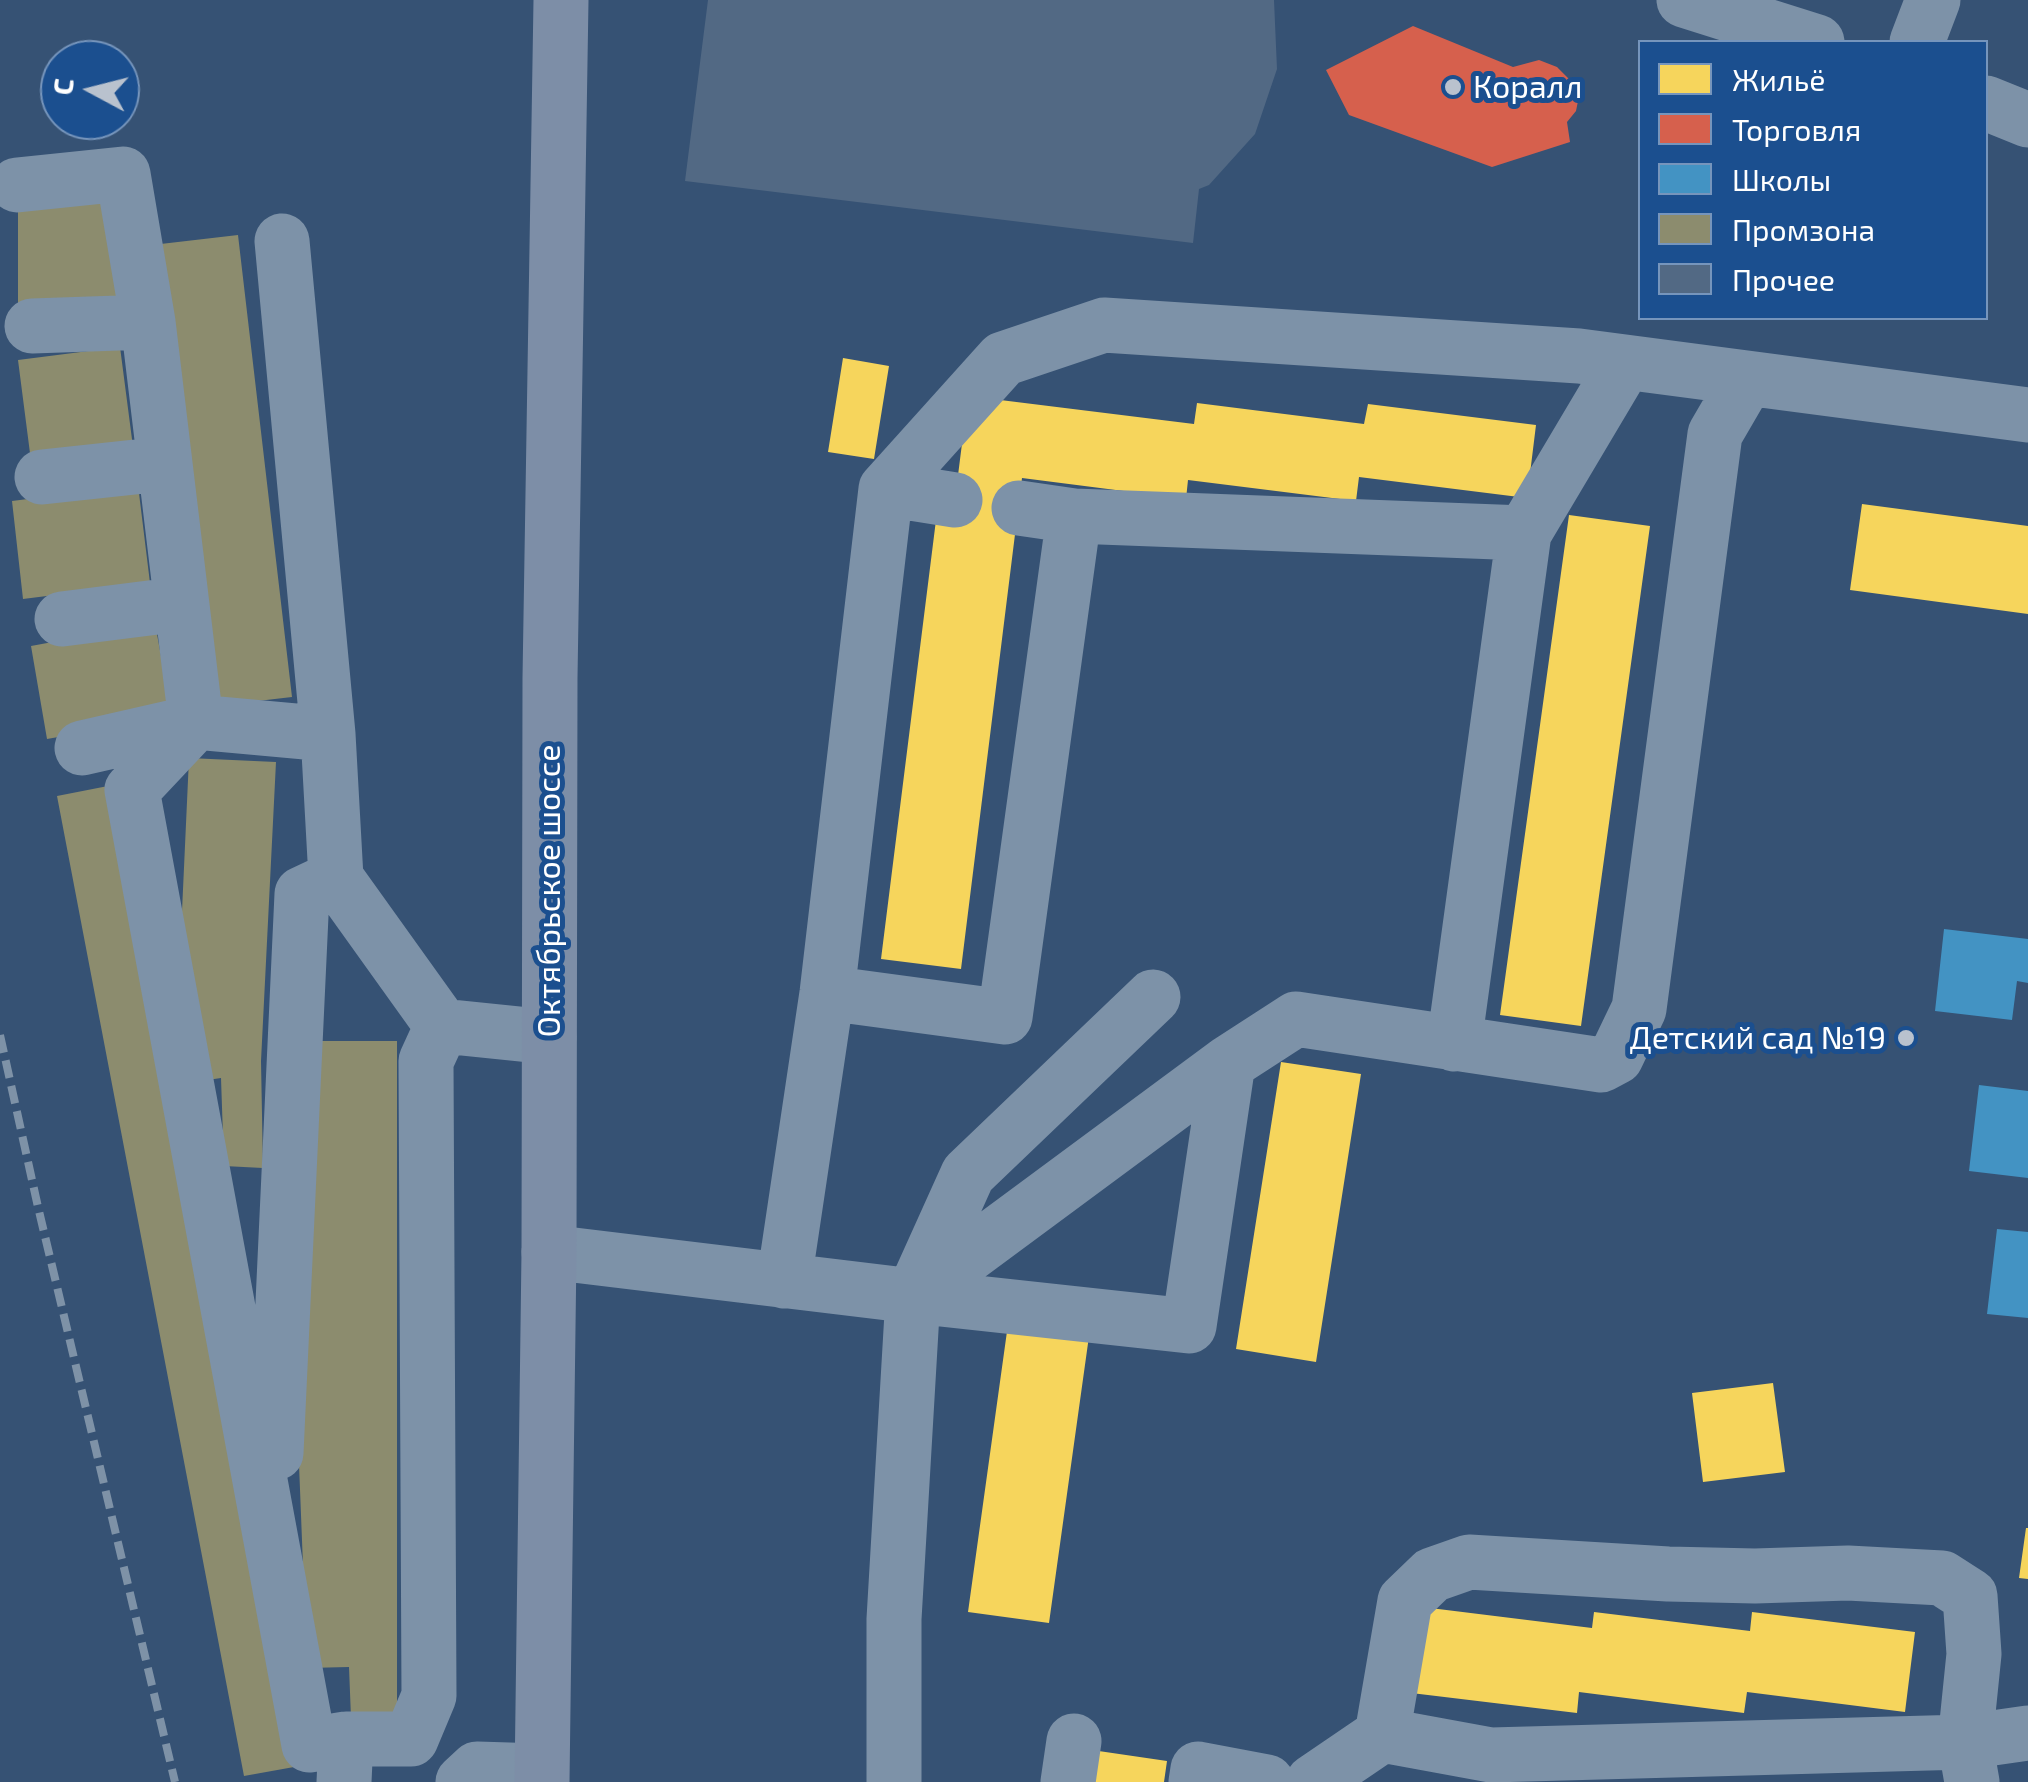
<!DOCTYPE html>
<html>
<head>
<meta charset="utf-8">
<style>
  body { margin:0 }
  #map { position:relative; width:2028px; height:1782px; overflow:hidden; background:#365274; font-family:"Exo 2",sans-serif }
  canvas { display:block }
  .legend { position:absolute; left:1638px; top:40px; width:350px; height:280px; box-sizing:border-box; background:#1b4f8f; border:2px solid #7695bc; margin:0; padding:12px 18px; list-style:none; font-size:30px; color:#fff }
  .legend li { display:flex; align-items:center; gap:20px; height:50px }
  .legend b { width:50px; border:2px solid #7695bc }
  .north { position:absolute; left:40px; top:40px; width:100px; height:100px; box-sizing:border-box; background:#1b4f8f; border:2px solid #7695bc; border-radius:50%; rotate:277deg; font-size:28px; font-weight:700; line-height:40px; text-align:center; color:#fff }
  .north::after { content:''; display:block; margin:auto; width:35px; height:45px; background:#b9c2ce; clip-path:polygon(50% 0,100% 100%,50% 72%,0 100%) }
</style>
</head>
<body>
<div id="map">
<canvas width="2028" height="1782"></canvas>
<ul class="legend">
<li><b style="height:28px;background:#f6d55c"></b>Жильё</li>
<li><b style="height:28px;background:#d6604d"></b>Торговля</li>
<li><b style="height:28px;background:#4393c3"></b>Школы</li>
<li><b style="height:28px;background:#8c8c6e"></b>Промзона</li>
<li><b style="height:28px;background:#526984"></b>Прочее</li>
</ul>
<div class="north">С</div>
</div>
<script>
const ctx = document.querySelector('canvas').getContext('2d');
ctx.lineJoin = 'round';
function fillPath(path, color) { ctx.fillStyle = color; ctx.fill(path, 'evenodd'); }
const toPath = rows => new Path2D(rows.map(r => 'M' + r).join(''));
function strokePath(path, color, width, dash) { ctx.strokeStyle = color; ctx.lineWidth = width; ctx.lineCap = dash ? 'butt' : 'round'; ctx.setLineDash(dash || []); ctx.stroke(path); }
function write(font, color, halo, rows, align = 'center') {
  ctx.font = font + ' "Exo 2",sans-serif'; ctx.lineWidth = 10; ctx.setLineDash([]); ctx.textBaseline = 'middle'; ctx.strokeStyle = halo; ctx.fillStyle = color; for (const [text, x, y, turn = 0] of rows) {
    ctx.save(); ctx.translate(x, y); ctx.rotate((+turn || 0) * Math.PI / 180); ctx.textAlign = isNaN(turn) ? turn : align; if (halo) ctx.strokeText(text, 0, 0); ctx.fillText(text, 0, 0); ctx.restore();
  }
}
fillPath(toPath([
  [843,358,889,366,874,459,828,452],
  [968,396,1194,424,1197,403,1364,424,1368,404,1536,425,1527,498,1359,477,1356,501,1188,480,1186,499,1022,478,961,969,881,959,937,512,953,515],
  [1862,504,2028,526,2028,614,1850,590],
  [1569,515,1650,526,1581,1026,1500,1015],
  [1281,1062,1361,1074,1316,1362,1236,1349],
  [1009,1317,1090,1329,1049,1623,968,1612],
  [1773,1383,1785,1472,1703,1482,1692,1393],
  [2026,1528,2028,1528,2028,1579,2019,1578],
  [1414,1606,1592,1628,1594,1612,1750,1631,1752,1612,1915,1632,1905,1712,1747,1692,1744,1713,1579,1692,1577,1713,1403,1692],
  [1085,1749,1167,1761,1164,1782,1080,1782]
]), '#f6d55c');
fillPath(toPath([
  [1413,26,1513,67,1539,60,1557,67,1569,79,1579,96,1576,111,1567,122,1570,142,1492,167,1349,115,1326,70]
]), '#d6604d');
fillPath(toPath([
  [1944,929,2028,939,2028,983,2017,981,2012,1020,1935,1011],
  [1979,1085,2028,1091,2028,1178,1969,1171],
  [1997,1229,2028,1232,2028,1318,1987,1314]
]), '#4393c3');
fillPath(toPath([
  [18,201,118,201,118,304,18,304],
  [238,235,292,697,206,707,152,245],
  [120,347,133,447,31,461,18,360],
  [138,485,150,583,23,599,12,501],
  [155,623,172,717,47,739,31,646],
  [189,758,276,762,261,1061,263,1168,224,1166,221,1078,201,1081,181,933],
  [108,786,294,1767,244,1776,57,796],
  [313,1041,397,1041,397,1716,351,1718,349,1667,307,1668,299,1464]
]), '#8c8c6e');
fillPath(toPath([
  [708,0,1274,0,1277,69,1255,134,1209,185,1199,189,1193,243,685,181]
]), '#526984');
strokePath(toPath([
  [1684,0,1817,42],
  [1917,42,1933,0],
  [1986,103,2028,120],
  [17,185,123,174,148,322,196,722,328,734],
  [282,241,328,734,336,878,442,1026,549,1037],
  [32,326,148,322],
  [42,477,163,464],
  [886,489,955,500],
  [1019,508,1074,516,1524,533,1625,363],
  [62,619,181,604],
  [196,722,132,790,309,1745,346,1739],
  [82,748,196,722],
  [827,993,1005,1017,1074,516],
  [1454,1044,1524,533],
  [549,1252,913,1296,1228,1063,1296,1019,1601,1065,1616,1057,1639,1009,1715,434,1747,379],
  [784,1281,827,993,886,489,1003,359,1104,325,1579,356,2028,415],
  [913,1296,1189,1326,1228,1063],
  [276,1453,302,894,336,878],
  [344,1782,346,1739,411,1739,429,1696,426,1061,442,1026],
  [463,1782,477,1769,541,1771],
  [894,1782,894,1619,913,1296,968,1174,1153,997],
  [1068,1782,1074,1741],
  [1196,1782,1198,1769,1267,1782],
  [1313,1782,1382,1735,1491,1755,1965,1742,1974,1654,1970,1596,1942,1578,1848,1573,1755,1576,1668,1574,1469,1562,1432,1575,1405,1601,1382,1735],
  [1972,1782,1965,1742,2028,1733]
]), '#7d92a8', 55);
strokePath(toPath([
  [542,1782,549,1252,550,678,561,0]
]), '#7d8ea7', 55);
strokePath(toPath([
  [0,1035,38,1207,175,1782]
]), '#7e92a7', 8, [18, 8]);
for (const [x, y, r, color] of [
  [1453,87,10,"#b9c2ce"],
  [1906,1038,10,"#b9c2ce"]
]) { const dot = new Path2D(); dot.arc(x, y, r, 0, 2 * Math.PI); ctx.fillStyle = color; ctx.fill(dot); strokePath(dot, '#1b4f8f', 4); }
write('32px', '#fff', '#1b4f8f', [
  ["Коралл",1473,87],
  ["Детский сад №19",1886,1038,"right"]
], 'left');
write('32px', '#fff', '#1b4f8f', [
  ["Октябрьское шоссе",549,891,-90]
]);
</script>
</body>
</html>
